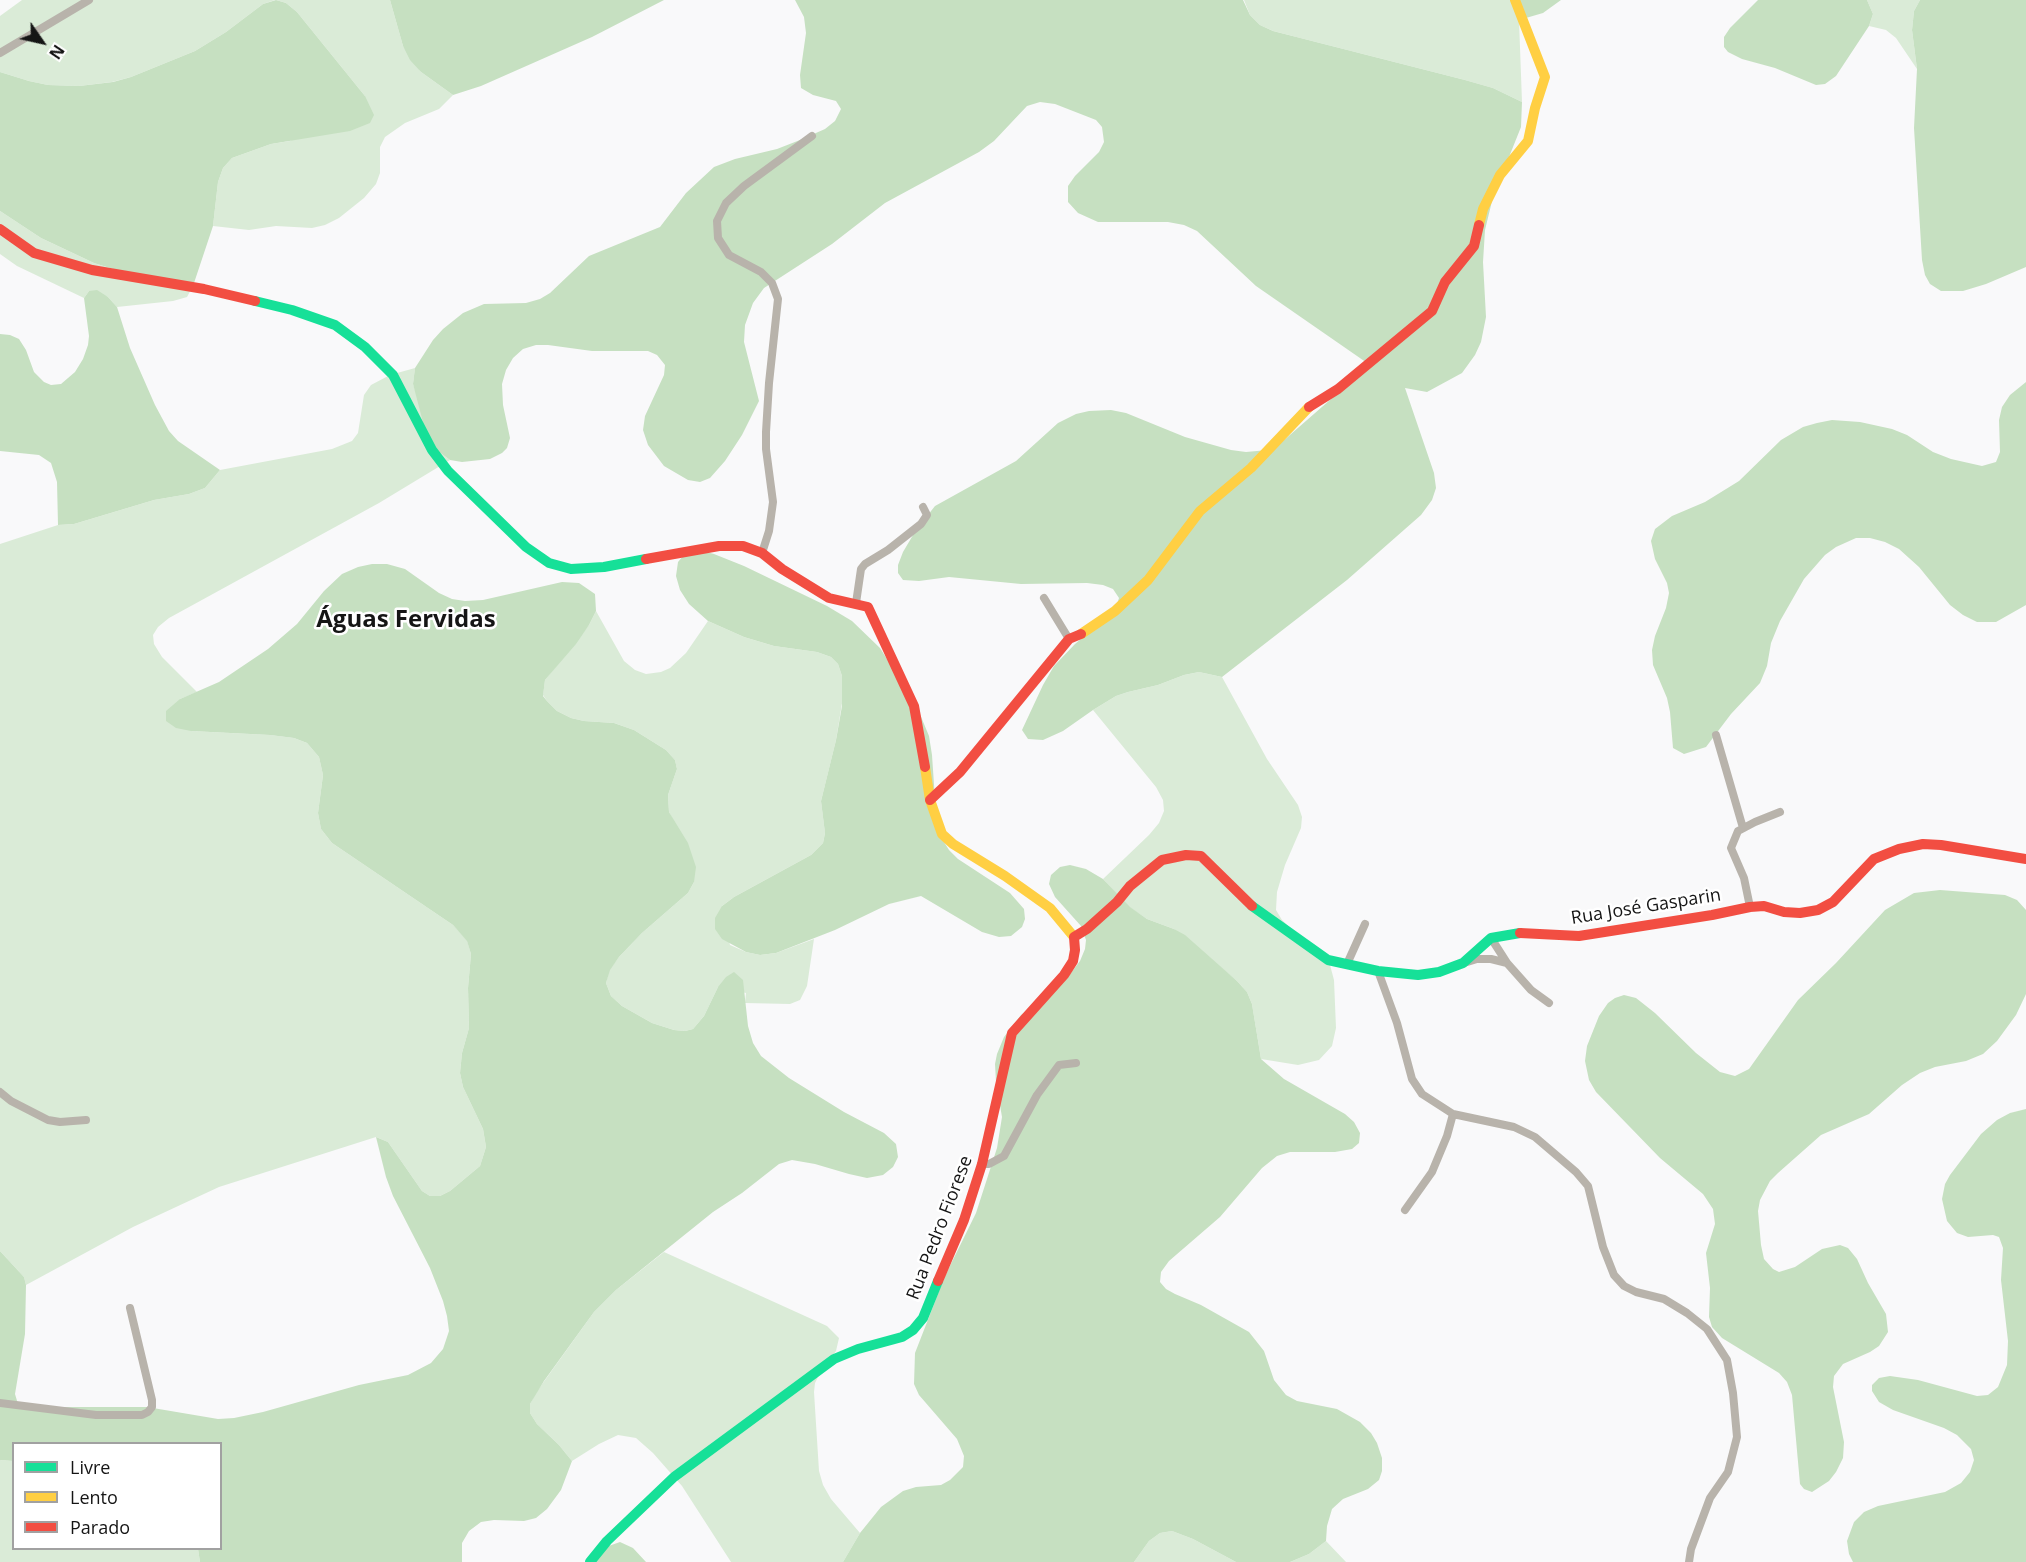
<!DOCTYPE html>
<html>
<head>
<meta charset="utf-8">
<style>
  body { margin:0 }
  #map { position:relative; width:2026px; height:1562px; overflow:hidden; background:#f9f9fa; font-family:"Open Sans",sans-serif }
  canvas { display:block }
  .legend { position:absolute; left:12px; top:1442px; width:210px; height:108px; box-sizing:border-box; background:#fff; border:2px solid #a1a1a1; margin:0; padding:8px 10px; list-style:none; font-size:18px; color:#151515 }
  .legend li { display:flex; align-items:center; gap:12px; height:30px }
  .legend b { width:30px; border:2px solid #a1a1a1 }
  .north { position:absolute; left:12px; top:12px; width:60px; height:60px; -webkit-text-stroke:4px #fff; paint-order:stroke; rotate:124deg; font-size:16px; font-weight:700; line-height:24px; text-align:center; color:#151515 }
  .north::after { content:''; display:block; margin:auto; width:21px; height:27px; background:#151515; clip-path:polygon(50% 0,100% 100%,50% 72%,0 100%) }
</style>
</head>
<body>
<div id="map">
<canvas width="2026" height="1562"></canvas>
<ul class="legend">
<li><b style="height:8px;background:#16e098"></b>Livre</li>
<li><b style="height:8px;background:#ffcf43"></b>Lento</li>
<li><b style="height:8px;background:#f24e42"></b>Parado</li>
</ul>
<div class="north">N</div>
</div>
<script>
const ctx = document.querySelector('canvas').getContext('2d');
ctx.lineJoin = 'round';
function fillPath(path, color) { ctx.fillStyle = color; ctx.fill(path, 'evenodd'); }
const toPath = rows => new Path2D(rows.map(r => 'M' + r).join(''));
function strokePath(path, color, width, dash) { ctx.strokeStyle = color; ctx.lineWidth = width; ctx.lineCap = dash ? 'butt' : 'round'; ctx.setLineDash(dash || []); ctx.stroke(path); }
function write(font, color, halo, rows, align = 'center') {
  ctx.font = font + ' "Open Sans",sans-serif'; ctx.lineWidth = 5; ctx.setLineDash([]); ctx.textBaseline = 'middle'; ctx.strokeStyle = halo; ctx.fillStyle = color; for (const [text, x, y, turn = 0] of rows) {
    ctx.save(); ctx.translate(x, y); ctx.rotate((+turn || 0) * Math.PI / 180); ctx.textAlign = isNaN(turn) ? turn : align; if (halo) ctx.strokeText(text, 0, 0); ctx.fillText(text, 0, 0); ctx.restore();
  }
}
fillPath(toPath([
  [22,0,275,0,263,4,226,32,195,51,131,77,112,82,79,86,48,85,29,81,0,72,0,16],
  [276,0,390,0,403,46,421,72,453,95,439,109,405,123,385,137,380,147,380,173,376,184,364,198,339,218,325,225,312,228,276,226,249,230,213,226,218,182,223,168,232,158,271,144,290,141,365,96,297,12,286,3],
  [1244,0,1513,0,1519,20,1522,102,1493,88,1465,80,1273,31,1260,25,1250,15],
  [1867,0,1920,0,1914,11,1912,30,1917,69,1896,38,1886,30,1869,26,1873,14],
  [0,211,41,238,94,263,113,269,193,286,187,297,173,301,117,307,108,297,89,291,84,298,17,266,0,254],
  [415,368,413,384,435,449,450,460,379,503,169,618,158,627,153,635,154,644,162,657,197,692,180,699,191,731,270,735,294,738,307,743,319,757,323,775,318,813,321,829,332,843,453,925,467,940,471,954,468,988,469,1028,462,1053,460,1073,463,1087,483,1129,486,1147,480,1166,450,1191,440,1196,430,1196,422,1191,388,1142,376,1137,219,1187,133,1227,26,1285,24,1277,0,1251,0,544,58,525,74,524,154,500,189,494,205,488,220,470,332,449,352,441,358,433,364,395,371,385,390,375],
  [596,611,624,661,635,670,646,674,661,672,670,668,686,653,708,621,744,637,774,646,817,652,831,657,838,664,842,676,844,691,836,740,821,801,825,833,823,843,811,855,734,897,722,906,730,945,746,952,760,955,776,953,814,939,807,986,800,1000,790,1004,745,1003,746,993,718,987,704,1016,693,1029,685,1031,674,1030,652,1023,622,1006,611,996,606,983,609,970,619,957,642,933,688,893,694,882,677,828,669,812,668,795,677,769,675,760,666,750,634,730,614,723,584,721,571,718,557,711,547,701,543,695,545,680,589,625],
  [1199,672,1222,677,1267,759,1298,805,1302,817,1301,828,1285,865,1277,892,1276,910,1282,920,1330,965,1334,980,1336,1028,1332,1046,1319,1060,1298,1065,1261,1059,1252,1004,1247,992,1237,981,1174,929,1147,919,1129,907,1103,879,1149,835,1159,823,1164,811,1163,800,1156,787,1093,710,1116,696,1128,692,1158,685,1184,675],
  [664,1252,816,1321,827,1326,839,1338,836,1351,821,1371,815,1383,814,1392,819,1471,823,1485,831,1499,860,1533,843,1562,731,1562,682,1486,653,1453,636,1438,618,1435,599,1444,572,1461,559,1445,537,1424,530,1413,530,1404,535,1394,594,1312,616,1290],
  [0,1460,13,1461,14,1548,198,1549,200,1562,0,1562],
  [1172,1531,1193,1539,1236,1562,1134,1562,1149,1541,1160,1533],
  [1326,1541,1346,1562,1290,1562,1309,1554]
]), '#daebd7');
fillPath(toPath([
  [276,0,286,3,297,12,365,96,374,115,370,123,350,131,271,144,232,158,223,168,218,182,213,226,193,286,113,269,94,263,41,238,0,211,0,72,29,81,48,85,79,86,113,82,131,77,195,51,226,32,263,4],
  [390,0,664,0,592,37,481,86,453,95,421,72,410,60,403,46],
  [795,0,1243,0,1250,15,1260,25,1273,31,1465,80,1493,88,1522,102,1521,127,1493,197,1485,230,1483,262,1486,317,1481,342,1475,355,1462,373,1427,392,1405,388,1434,473,1436,488,1432,500,1421,515,1347,580,1222,677,1199,672,1184,675,1158,685,1128,692,1116,696,1093,710,1063,731,1043,740,1028,739,1022,730,1043,685,1054,666,1075,644,1115,610,1119,598,1113,589,1103,585,1087,583,1021,584,949,577,919,581,903,580,898,573,898,565,903,552,916,530,935,506,1016,461,1058,423,1076,414,1089,411,1111,410,1126,413,1185,437,1231,450,1246,452,1268,450,1283,441,1370,365,1256,286,1197,231,1184,225,1168,222,1098,222,1078,213,1068,202,1068,186,1075,176,1099,152,1104,142,1102,127,1096,120,1055,104,1040,102,1027,106,994,141,979,152,885,203,832,244,764,288,753,303,745,325,744,342,759,401,742,435,725,461,710,478,700,482,688,480,664,466,648,445,643,430,645,416,664,375,665,365,657,355,648,351,592,351,548,345,536,345,523,349,513,358,506,370,502,384,503,405,510,438,507,448,502,453,490,459,462,462,450,460,435,449,425,430,413,384,415,368,433,340,443,329,463,313,484,304,526,303,540,299,550,293,589,256,660,227,686,193,714,167,735,159,777,149,800,140,825,129,835,121,841,109,836,101,813,95,801,88,800,75,806,33,804,17],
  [1513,0,1561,0,1543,13,1519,20],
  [1758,0,1867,0,1873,14,1869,26,1836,76,1825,84,1816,85,1775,68,1742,59,1728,52,1724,47,1724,37,1730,28],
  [1920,0,2026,0,2026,267,1986,284,1963,291,1941,291,1930,284,1925,275,1922,260,1914,128,1917,69,1912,30,1914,11],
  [97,290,108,297,117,307,130,348,155,405,169,431,178,441,220,470,205,488,189,494,154,500,74,524,58,525,57,482,51,463,39,455,0,451,0,334,10,335,19,339,26,350,34,372,44,382,51,385,61,384,75,372,83,359,88,345,89,336,84,298,89,291],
  [2026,382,2026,605,1996,622,1977,622,1963,615,1950,605,1919,567,1899,549,1885,542,1870,538,1856,538,1836,547,1825,555,1804,579,1780,621,1771,643,1767,666,1760,683,1731,714,1706,747,1684,754,1673,748,1670,712,1667,698,1653,665,1652,650,1655,636,1666,608,1669,593,1667,583,1655,559,1651,541,1655,529,1672,516,1705,502,1739,481,1781,440,1803,427,1817,423,1832,420,1860,422,1892,429,1907,435,1933,452,1951,459,1982,466,1996,462,2000,452,1999,420,2002,407,2010,395],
  [688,550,699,550,714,554,744,566,827,606,852,621,880,648,917,707,929,736,932,755,936,814,939,834,949,850,958,859,1010,893,1024,909,1025,919,1022,927,1011,936,999,937,982,932,921,896,889,904,835,930,776,953,760,955,746,952,722,939,715,929,715,918,722,906,734,897,811,855,823,843,825,833,821,801,836,740,842,706,842,676,838,664,831,657,817,652,774,646,744,637,708,621,689,604,680,590,676,576,678,562],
  [372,564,387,564,405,569,439,593,452,599,465,601,483,600,562,582,579,583,595,594,596,611,589,625,576,644,545,680,543,696,547,701,557,711,571,718,584,721,614,723,634,730,666,750,675,760,677,769,668,795,669,812,688,843,696,867,694,882,688,893,642,933,619,957,610,970,606,983,611,996,622,1006,652,1023,674,1030,685,1031,693,1029,704,1016,718,987,726,977,734,972,743,980,748,1026,753,1043,761,1056,789,1078,844,1112,884,1133,896,1144,898,1157,893,1167,883,1175,867,1178,849,1174,815,1164,792,1160,779,1164,742,1193,713,1212,616,1290,594,1312,544,1381,530,1404,530,1413,537,1424,559,1445,572,1461,561,1490,547,1509,536,1518,524,1521,494,1520,481,1522,469,1531,462,1543,462,1562,200,1562,198,1549,220,1548,220,1444,14,1444,13,1461,0,1460,0,1251,24,1277,26,1285,25,1334,15,1394,18,1404,28,1407,147,1407,218,1419,234,1418,263,1412,359,1385,408,1375,431,1363,443,1349,449,1331,447,1316,443,1301,430,1268,393,1196,386,1177,376,1137,388,1142,422,1191,430,1196,440,1196,450,1191,480,1166,486,1147,483,1129,463,1087,460,1073,462,1053,469,1028,468,988,471,954,467,941,453,925,332,843,321,829,318,813,323,775,319,757,307,743,294,738,270,735,191,731,176,728,166,721,166,711,180,699,219,682,268,649,297,624,324,591,342,574,358,567],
  [1070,865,1086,869,1103,879,1130,907,1147,919,1174,929,1185,935,1237,981,1247,992,1252,1004,1261,1059,1284,1079,1345,1114,1354,1122,1360,1133,1359,1143,1352,1149,1335,1152,1290,1152,1277,1156,1262,1168,1220,1217,1169,1261,1161,1272,1160,1282,1166,1289,1175,1294,1201,1305,1249,1332,1264,1351,1274,1380,1286,1395,1297,1401,1337,1409,1360,1422,1371,1433,1377,1443,1382,1458,1382,1471,1379,1480,1368,1489,1343,1499,1332,1509,1327,1526,1326,1541,1309,1554,1290,1562,1236,1562,1193,1539,1172,1531,1160,1533,1149,1541,1134,1562,843,1562,860,1533,881,1507,903,1491,916,1487,941,1485,950,1480,963,1467,964,1456,957,1439,919,1395,914,1384,915,1353,945,1276,976,1213,997,1148,1002,1117,996,1082,995,1064,997,1054,1004,1037,1021,1015,1067,978,1080,961,1085,949,1086,940,1081,926,1055,897,1049,884,1051,875,1060,867],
  [1940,890,2005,895,2017,900,2026,910,2026,994,2016,1015,1997,1041,1983,1054,1966,1061,1935,1067,1920,1073,1902,1085,1869,1114,1821,1135,1778,1173,1770,1181,1760,1200,1758,1211,1761,1245,1764,1259,1773,1269,1779,1272,1795,1267,1822,1249,1840,1245,1848,1248,1857,1259,1868,1283,1886,1314,1888,1332,1879,1346,1870,1352,1843,1364,1834,1376,1833,1387,1844,1442,1843,1458,1836,1472,1829,1481,1812,1492,1804,1489,1800,1484,1792,1395,1787,1382,1779,1373,1722,1338,1712,1327,1709,1317,1710,1288,1706,1253,1715,1224,1713,1209,1703,1194,1660,1158,1596,1092,1589,1080,1585,1061,1587,1046,1599,1016,1608,1003,1615,998,1624,995,1636,998,1655,1013,1696,1053,1720,1072,1735,1076,1749,1069,1798,1000,1836,963,1885,910,1914,893],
  [2026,1109,2026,1562,1853,1562,1849,1554,1847,1541,1854,1522,1864,1512,1878,1506,1945,1492,1961,1483,1970,1472,1974,1460,1971,1449,1957,1435,1944,1428,1893,1410,1879,1402,1872,1391,1872,1385,1879,1378,1890,1376,1918,1380,1977,1396,1988,1395,1998,1387,2007,1365,2008,1341,2001,1280,2003,1248,1999,1237,1993,1235,1968,1237,1957,1233,1947,1221,1942,1199,1945,1184,1950,1175,1981,1134,1997,1120,2010,1113],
  [620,1542,633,1548,646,1562,591,1562,603,1548]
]), '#c6e0c1');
strokePath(toPath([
  [0,53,89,0],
  [762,553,769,531,773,502,766,449,766,432,769,383,778,299,772,283,761,272,729,255,718,238,717,221,726,203,744,186,812,136],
  [1044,598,1069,639],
  [856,603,861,569,865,564,888,550,921,524,927,515,923,507],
  [1716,735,1743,828],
  [1750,907,1744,878,1731,848,1738,831,1755,822,1780,812],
  [1491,938,1507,963],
  [1464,963,1477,959,1491,959,1507,963,1531,990,1549,1003],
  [1347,964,1365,924],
  [1378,971,1397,1023,1412,1079,1422,1094,1453,1114,1514,1127,1535,1137,1576,1172,1588,1186,1603,1247,1614,1275,1624,1286,1636,1292,1664,1299,1687,1313,1707,1329,1727,1360,1733,1393,1737,1437,1728,1472,1710,1498,1691,1549,1689,1562],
  [0,1092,11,1101,48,1120,60,1122,86,1120],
  [982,1164,989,1164,1004,1156,1037,1095,1059,1065,1076,1063],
  [1405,1210,1432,1172,1447,1136,1453,1114],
  [0,1403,96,1415,142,1415,148,1412,152,1407,152,1400,130,1308]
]), '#b8b3ab', 8);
strokePath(toPath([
  [255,301,292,310,335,325,365,347,393,375,432,450,448,471,526,547,549,563,571,569,604,567,646,559],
  [1252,906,1328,960,1378,971,1418,975,1439,972,1463,963,1491,938,1520,933],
  [590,1562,607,1541,674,1477,834,1359,858,1349,902,1337,913,1330,923,1318,938,1281]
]), '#16e098', 10);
strokePath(toPath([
  [1479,225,1483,209,1500,175,1528,141,1535,108,1545,77,1515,0],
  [1081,634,1115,611,1148,580,1200,511,1251,468,1309,407],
  [925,767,930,800,942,834,953,844,1005,876,1050,908,1074,937]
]), '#ffcf43', 10);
strokePath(toPath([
  [0,229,34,253,92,270,204,289,255,301],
  [1309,407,1338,389,1432,311,1445,282,1474,246,1479,225],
  [646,559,719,546,743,546,762,553,782,569,829,598,868,607,914,706,925,767],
  [930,800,960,772,1069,639,1081,634],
  [1520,933,1579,936,1712,915,1750,907,1764,906,1784,912,1800,913,1818,910,1833,902,1874,859,1899,849,1923,844,1941,845,2026,859],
  [1074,937,1087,929,1117,902,1130,886,1162,860,1186,855,1201,856,1252,906],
  [938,1281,964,1220,982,1164,1012,1033,1064,975,1073,961,1075,950,1074,937]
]), '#f24e42', 10);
write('18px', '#151515', '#fff', [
  ["Rua José Gasparin",1646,907,-9],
  ["Rua Pedro Fiorese",940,1228,-69]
]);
write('bold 24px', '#151515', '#fff', [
  ["Águas Fervidas",406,620]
]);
</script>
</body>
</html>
